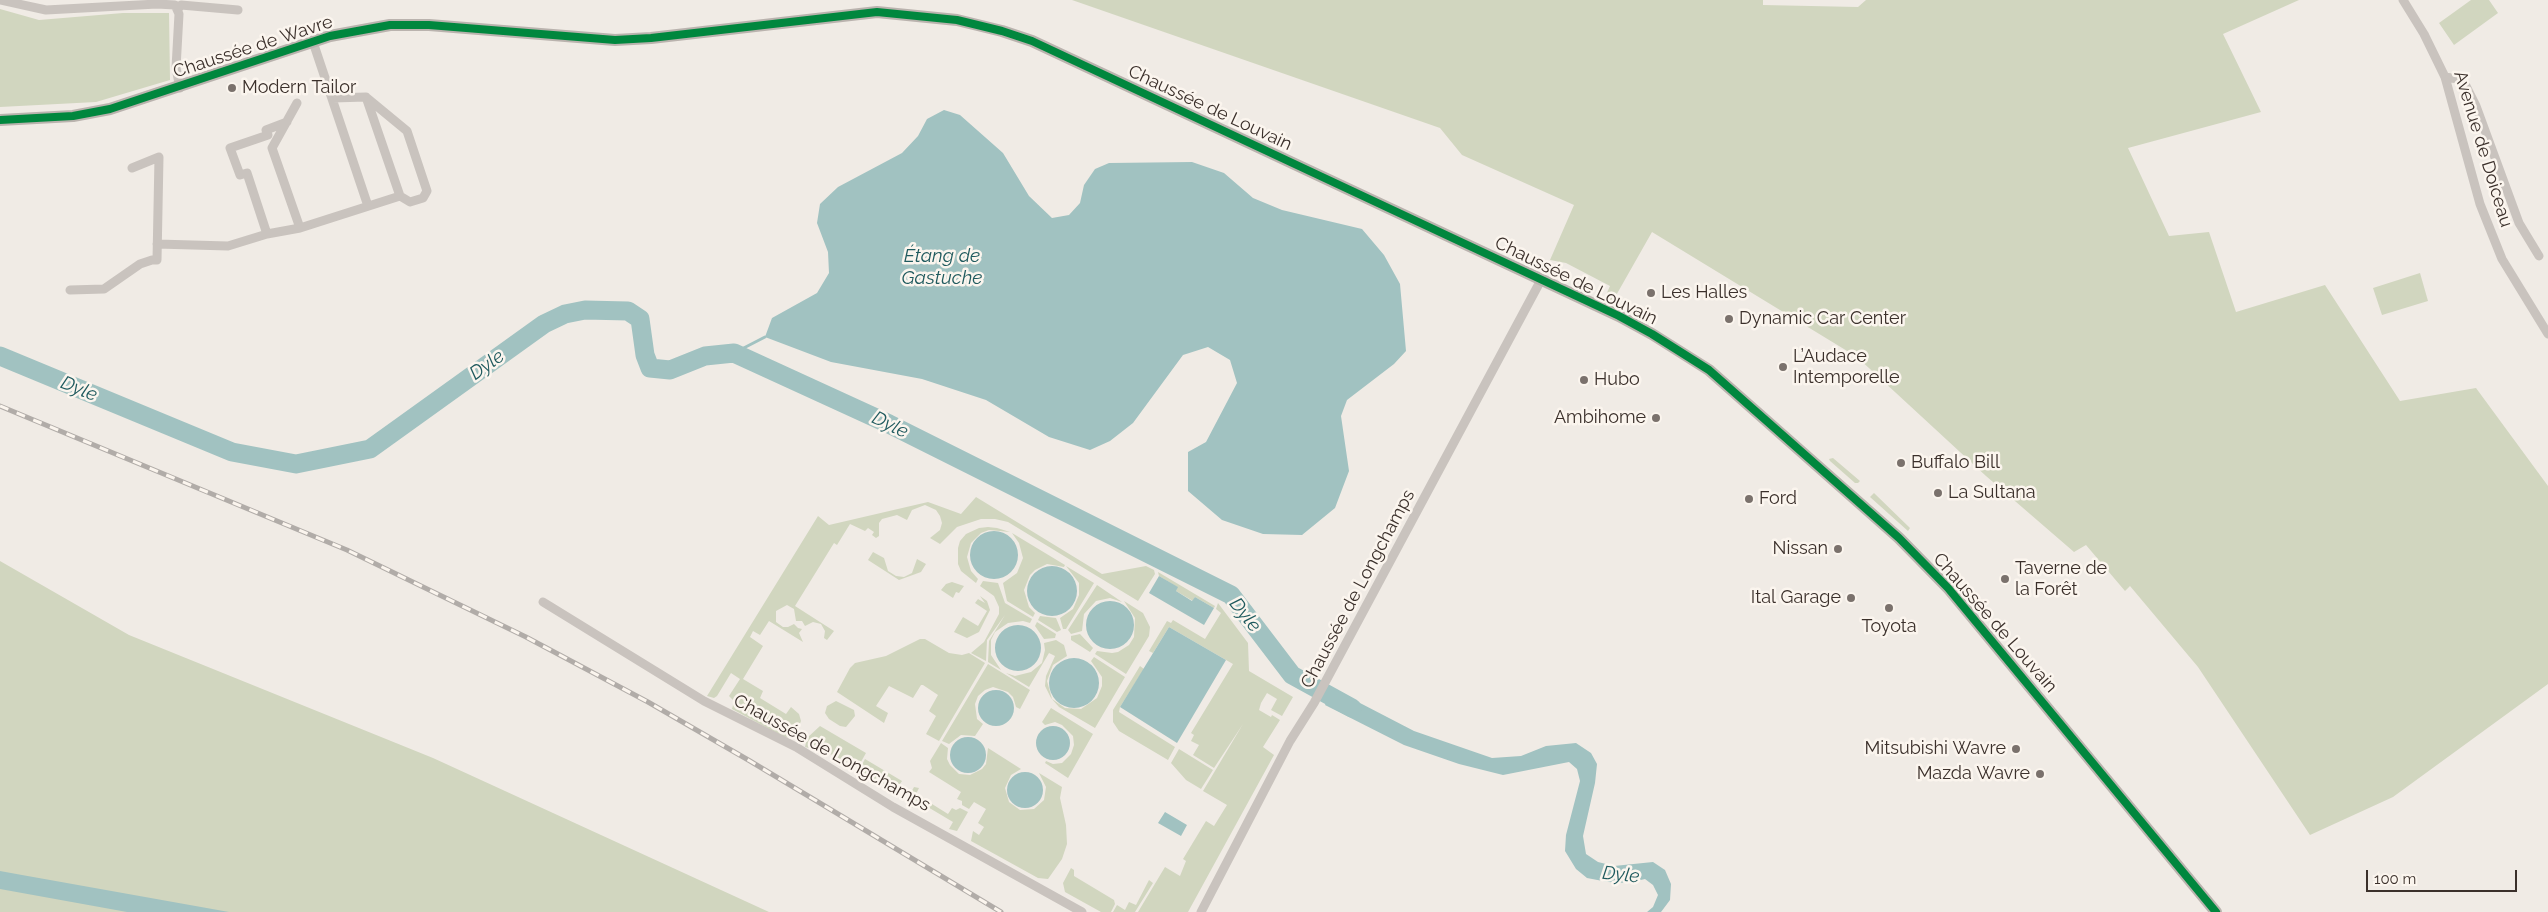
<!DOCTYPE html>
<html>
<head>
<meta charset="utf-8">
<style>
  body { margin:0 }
  #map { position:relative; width:2548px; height:912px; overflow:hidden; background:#f0ebe5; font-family:Raleway,sans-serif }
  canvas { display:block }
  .scale { position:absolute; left:2366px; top:870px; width:151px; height:22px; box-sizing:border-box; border:2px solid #3b302b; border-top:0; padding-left:6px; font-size:15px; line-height:18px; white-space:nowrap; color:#3b302b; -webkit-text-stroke:4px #fbf5ee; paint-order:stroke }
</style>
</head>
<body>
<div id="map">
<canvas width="2548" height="912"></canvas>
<div class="scale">100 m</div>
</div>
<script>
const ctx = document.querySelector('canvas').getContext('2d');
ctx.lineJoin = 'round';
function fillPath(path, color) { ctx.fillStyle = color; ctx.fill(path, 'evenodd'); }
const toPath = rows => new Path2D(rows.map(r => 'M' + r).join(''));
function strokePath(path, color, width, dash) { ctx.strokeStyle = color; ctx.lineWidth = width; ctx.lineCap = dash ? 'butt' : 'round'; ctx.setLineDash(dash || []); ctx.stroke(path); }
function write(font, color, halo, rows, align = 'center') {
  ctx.font = font + ' Raleway,sans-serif'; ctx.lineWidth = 5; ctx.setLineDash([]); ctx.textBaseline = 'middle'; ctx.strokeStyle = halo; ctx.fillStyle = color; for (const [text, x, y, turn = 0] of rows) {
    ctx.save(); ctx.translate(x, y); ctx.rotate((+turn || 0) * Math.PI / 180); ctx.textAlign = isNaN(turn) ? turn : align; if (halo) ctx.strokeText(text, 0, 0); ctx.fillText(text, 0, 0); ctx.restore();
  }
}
fillPath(toPath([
  [1072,0,1763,0,1763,5,1858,7,1866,0,2299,0,2223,34,2261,112,2128,148,2169,236,2209,232,2236,312,2325,285,2400,401,2476,388,2548,486,2548,684,2393,797,2310,835,2198,667,2130,586,2125,591,2086,545,2074,552,1986,476,1857,357,1652,232,1614,299,1618,303,1607,301,1609,297,1606,295,1610,286,1566,263,1550,260,1574,205,1462,155,1440,128],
  [2471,0,2489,0,2498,13,2454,45,2439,23],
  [0,9,39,20,123,13,169,13,170,80,96,102,0,107],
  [2420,273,2428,301,2382,315,2373,288],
  [1833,458,1860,481,1858,483,1855,483,1830,461,1829,459],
  [1874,493,1910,528,1908,531,1870,497],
  [976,497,1102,574,1146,566,1154,570,1155,574,1138,601,1008,522,995,519,981,519,957,527,940,544,930,538,940,530,942,523,940,516,936,510,925,505,912,510,907,520,897,515,882,519,879,523,879,536,876,538,872,535,874,532,868,528,865,531,850,524,837,545,834,543,795,606,834,631,827,640,824,638,825,631,821,624,813,622,805,626,802,621,796,621,794,609,787,605,776,611,776,622,783,627,788,627,794,624,798,628,802,629,799,633,803,642,769,621,760,635,753,631,750,637,763,646,743,679,763,691,760,698,786,714,791,707,799,714,801,721,795,736,791,738,784,737,732,709,734,701,729,696,740,679,731,673,717,696,714,698,707,696,818,516,829,525,928,502,961,514],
  [988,527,997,528,1010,532,989,530,981,533,971,543,967,557,971,571,978,579,976,583,961,571,958,564,958,548,960,541,966,534,979,528],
  [1012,533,1065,565,1064,567,1047,564,1035,570,1030,575,1024,590,1029,607,1035,613,1033,617,1007,601,1003,583,1017,573,1023,558,1019,543],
  [873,552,884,558,888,571,896,576,904,577,912,573,917,559,926,564,921,572,899,580,868,560],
  [0,561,129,635,433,758,769,912,0,912],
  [1066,566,1094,583,1066,629,1063,629,1060,618,1073,609,1079,595,1079,583],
  [1158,572,1215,606,1214,608,1195,597,1193,601,1176,591,1177,587,1159,576],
  [983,581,998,583,1005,603,1032,619,1030,623,1023,621,1008,623,995,632,991,640,991,655,1001,670,988,662,989,641,1005,615,987,640,986,661,971,653,984,642,999,614,999,607,994,596,980,586],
  [952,582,964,586,959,593,956,592,953,598,941,590,946,584],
  [1097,585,1122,602,1110,598,1096,601,1084,614,1082,631,1071,634,1068,630],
  [980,596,987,601,990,610,979,632,967,638,954,632,963,617,978,626,987,611,975,603,978,599,985,603],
  [1124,601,1143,613,1150,627,1149,636,1126,674,1095,654,1097,651,1112,653,1118,652,1129,645,1134,637,1135,618],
  [1218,603,1248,643,1249,671,1293,697,1282,716,1271,710,1277,699,1267,693,1261,703,1259,710,1271,717,1272,715,1280,720,1263,747,1274,755,1188,912,1138,912,1165,867,1180,876,1186,861,1183,859,1206,821,1214,826,1227,805,1203,791,1243,724,1214,768,1193,755,1199,745,1191,741,1194,735,1191,733,1233,664,1169,627,1153,653,1149,651,1167,621,1171,623,1173,620,1205,639,1221,613,1216,609],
  [1040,616,1056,618,1061,630,1057,632,1038,620],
  [1037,622,1056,634,1055,638,1044,639,1035,626],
  [1080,634,1093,648,1090,652,1071,640,1071,636],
  [920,639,925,639,949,653,962,655,969,653,985,663,939,741,926,734,936,716,929,711,938,695,923,685,921,685,913,698,889,686,876,706,888,713,884,723,837,692,850,668,855,663,886,656],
  [1056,640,1064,645,1067,656,1053,665,1047,681,1052,699,1065,708,1081,709,1097,698,1102,686,1102,677,1091,661,1094,657,1125,677,1095,728,1059,707,1051,698,1045,686,1046,676,1055,656,1049,653,1029,687,1006,673,1015,676,1031,672,1042,663,1045,650,1044,643],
  [988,664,1030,690,1020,709,1016,707,1013,697,1008,692,993,687,985,690,978,696,975,704,977,719,983,724,975,736,961,735,949,744,942,741],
  [1140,666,1144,669,1120,707,1119,712,1175,747,1168,760,1119,731,1113,722,1113,710],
  [836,701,854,710,855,716,846,727,840,726,829,719,825,713,827,706],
  [1051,708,1093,734,1068,778,1045,763,1046,761,1053,764,1062,763,1071,754,1074,745,1073,736,1062,725,1055,722,1045,725,1042,722],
  [820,726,866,753,857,769,860,762,851,757,846,762,833,755,805,747,807,738],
  [941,743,948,748,947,759,950,765,959,774,970,775,982,769,986,764,988,748,1021,769,1011,775,1005,788,1009,802,1020,810,1034,809,1044,800,1046,787,1039,773,1062,787,1060,798,1066,825,1067,844,1062,859,1048,879,1038,878,971,841,973,831,979,835,984,827,978,823,986,809,974,802,969,809,962,805,962,801,957,799,961,792,929,772,932,768,930,761],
  [1179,749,1213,770,1201,789,1186,780,1171,763],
  [865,759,902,781,894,793,891,794,885,785,859,770],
  [914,787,919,788,916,794,948,814,952,808,956,810,960,808,968,812,957,831,949,829,953,822,916,800,912,808,908,805,908,798],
  [1071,868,1074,870,1074,876,1114,900,1115,904,1111,912,1101,912,1065,892,1063,883],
  [1149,880,1153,883,1135,912,1113,912,1117,905,1125,910,1129,902,1136,905]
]), '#d1d6bf');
fillPath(toPath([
  [944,110,960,115,1003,153,1029,196,1052,218,1069,215,1080,203,1084,185,1095,169,1109,163,1192,162,1224,173,1253,198,1282,210,1362,229,1384,255,1400,284,1406,351,1394,364,1347,400,1341,416,1349,471,1335,508,1302,535,1263,534,1222,520,1188,491,1188,452,1206,442,1237,383,1230,360,1208,347,1183,355,1133,423,1110,441,1090,450,1049,437,986,400,922,379,831,362,765,337,772,318,817,293,829,273,828,252,817,223,820,204,838,187,902,153,918,136,927,119],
  '970 555a24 24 0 1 1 48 0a24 24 0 1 1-48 0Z',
  '1027 591a25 25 0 1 1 50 0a25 25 0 1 1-50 0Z',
  [1159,576,1178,587,1176,591,1192,601,1195,597,1214,608,1204,625,1149,593],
  '1086 625a24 24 0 1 1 48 0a24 24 0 1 1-48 0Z',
  '995 648a23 23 0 1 1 46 0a23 23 0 1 1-46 0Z',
  [1169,627,1226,660,1177,743,1120,707],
  '1049 683a25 25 0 1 1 50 0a25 25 0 1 1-50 0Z',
  [1333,689,1414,731,1492,758,1521,756,1546,746,1576,743,1591,753,1597,764,1595,783,1583,836,1586,854,1598,862,1614,866,1653,862,1665,870,1671,884,1670,900,1661,912,1647,912,1653,907,1658,895,1653,885,1645,879,1628,883,1608,882,1587,878,1576,869,1565,851,1566,835,1580,781,1577,769,1569,762,1503,775,1459,764,1404,745,1325,705],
  '978 708a18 18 0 1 1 36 0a18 18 0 1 1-36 0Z',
  '1036 743a17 17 0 1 1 34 0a17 17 0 1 1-34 0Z',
  '950 755a18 18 0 1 1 36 0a18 18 0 1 1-36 0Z',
  '1007 790a18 18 0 1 1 36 0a18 18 0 1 1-36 0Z',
  [1165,812,1187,825,1181,836,1158,823],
  [0,871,22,875,229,912,127,912,0,889]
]), '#a1c2c1');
strokePath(toPath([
  [734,353,765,337]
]), '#a1c2c1', 3);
strokePath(toPath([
  [0,356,232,452,296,464,370,449,544,324,565,314,585,310,628,311,640,319,645,355,650,368,670,370,705,356,734,353,889,424,1231,595,1292,675,1352,708]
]), '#a1c2c1', 19);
strokePath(toPath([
  [0,0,46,10,157,4,175,5,179,14,176,68,180,88],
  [2403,0,2424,34,2445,77,2480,204,2502,259,2548,334],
  [178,9,181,5,238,10],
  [313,42,368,206],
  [2445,77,2458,79,2466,86,2476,106,2519,223,2539,256],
  [367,98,407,131,427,191,423,198,410,202,400,196],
  [297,103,272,148,300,228],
  [267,234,247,173,240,175,230,148,268,135,266,130,287,122],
  [157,244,228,246,267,234,300,228,400,196,366,97,333,98],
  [70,290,104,289,140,264,152,260,157,260,159,157,132,168],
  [543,602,704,701,796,747,893,807,1082,912],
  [1201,912,1290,741,1314,703,1541,280]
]), '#c9c3be', 9);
strokePath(toPath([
  [0,120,73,116,110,109,330,36,390,25,429,25,615,40,651,38,877,12,957,20,1002,31,1032,41,1619,316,1652,334,1709,370,1899,538,1948,588,2216,912]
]), '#bab3ae', 12);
const rail = toPath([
  [0,406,347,550,526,637,648,702,750,761,1001,912]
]);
strokePath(rail, '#b1aca8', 5);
strokePath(rail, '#fbf5ee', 3, [9]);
strokePath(toPath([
  [0,120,73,116,110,109,330,36,390,25,429,25,615,40,651,38,877,12,957,20,1002,31,1032,41,1619,316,1652,334,1709,370,1899,538,1948,588,2216,912]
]), '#00873e', 8);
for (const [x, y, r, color] of [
  [232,88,5,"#7a716c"],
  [1651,293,5,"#7a716c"],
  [1729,319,5,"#7a716c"],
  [1783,367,5,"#7a716c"],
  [1584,380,5,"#7a716c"],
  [1656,418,5,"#7a716c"],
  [1901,463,5,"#7a716c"],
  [1938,493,5,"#7a716c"],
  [1749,499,5,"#7a716c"],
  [1838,549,5,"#7a716c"],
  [2005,579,5,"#7a716c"],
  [1851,598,5,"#7a716c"],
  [1889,608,5,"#7a716c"],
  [2016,749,5,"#7a716c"],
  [2040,774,5,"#7a716c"]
]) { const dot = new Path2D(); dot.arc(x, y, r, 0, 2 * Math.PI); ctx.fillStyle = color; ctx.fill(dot); strokePath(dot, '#fbf5ee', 2); }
write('18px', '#3b302b', '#fbf5ee', [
  ["Chaussée de Wavre",253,47,-18],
  ["Chaussée de Louvain",1210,108,25],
  ["Avenue de Doiceau",2483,149,73],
  ["Chaussée de Louvain",1576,281,26],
  ["Chaussée de Longchamps",1358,589,-62],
  ["Chaussée de Louvain",1995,623,49],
  ["Chaussée de Longchamps",832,753,29]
]);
write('18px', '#3b302b', '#fbf5ee', [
  ["Modern Tailor",242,88],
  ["Les Halles",1661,293],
  ["Dynamic Car Center",1739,319],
  ["L’Audace",1793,357],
  ["Intemporelle",1793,378],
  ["Hubo",1594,380],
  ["Ambihome",1646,418,"right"],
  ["Buffalo Bill",1911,463],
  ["La Sultana",1948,493],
  ["Ford",1759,499],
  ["Nissan",1828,549,"right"],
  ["Taverne de",2015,569],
  ["la Forêt",2015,590],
  ["Ital Garage",1841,598,"right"],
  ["Toyota",1889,627,"center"],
  ["Mitsubishi Wavre",2006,749,"right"],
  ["Mazda Wavre",2030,774,"right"]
], 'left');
write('italic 19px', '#1f5a5e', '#fbf5ee', [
  ["Étang de",942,256],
  ["Gastuche",942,278],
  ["Dyle",487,365,-36],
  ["Dyle",79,389,22],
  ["Dyle",890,425,26],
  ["Dyle",1245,615,51],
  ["Dyle",1621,875,6]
]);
</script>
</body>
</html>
